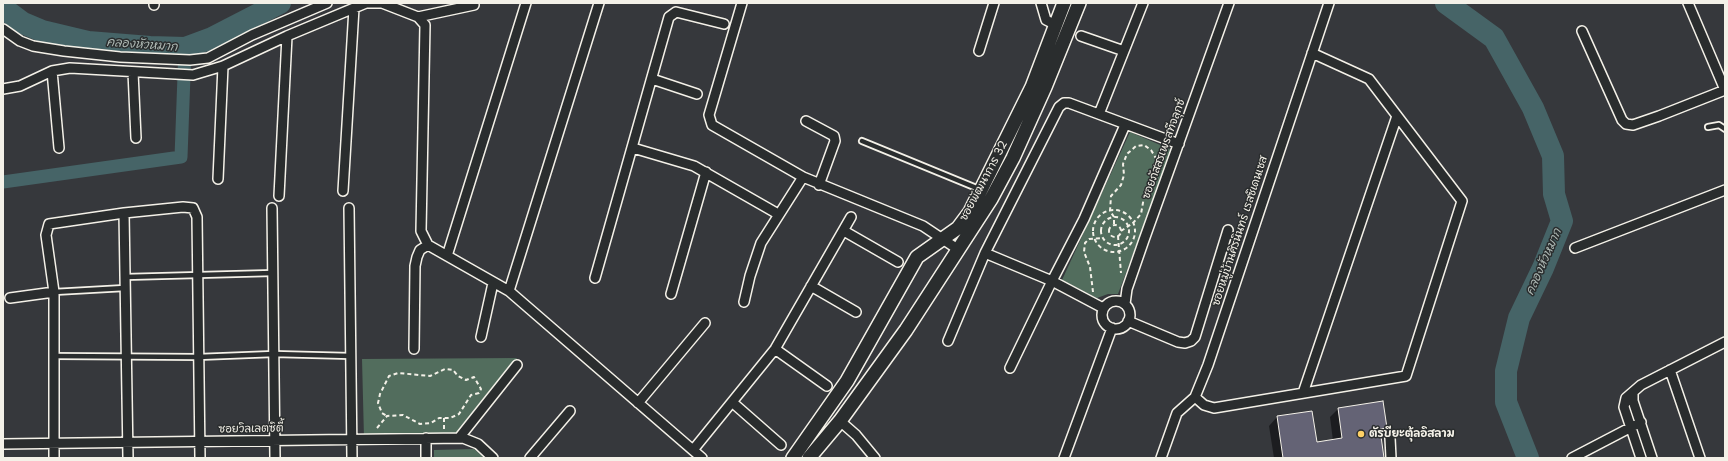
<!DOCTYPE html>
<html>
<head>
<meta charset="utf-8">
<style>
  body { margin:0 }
  #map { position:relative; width:1728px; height:461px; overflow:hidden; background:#36383c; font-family:"Playpen Sans",sans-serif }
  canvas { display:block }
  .frame { position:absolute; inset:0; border:4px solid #f4f1e8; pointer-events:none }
</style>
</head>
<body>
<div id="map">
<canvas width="1728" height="461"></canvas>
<div class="frame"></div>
</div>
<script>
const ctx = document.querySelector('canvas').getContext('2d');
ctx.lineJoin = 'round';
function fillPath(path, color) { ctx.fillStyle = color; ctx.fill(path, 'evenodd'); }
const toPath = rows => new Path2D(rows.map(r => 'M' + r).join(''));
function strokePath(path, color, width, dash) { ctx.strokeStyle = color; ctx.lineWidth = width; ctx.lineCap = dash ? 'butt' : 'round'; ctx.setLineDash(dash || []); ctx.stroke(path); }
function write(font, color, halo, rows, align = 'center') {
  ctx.font = font + ' "Playpen Sans","Playpen Sans Thai",sans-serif'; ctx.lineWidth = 3; ctx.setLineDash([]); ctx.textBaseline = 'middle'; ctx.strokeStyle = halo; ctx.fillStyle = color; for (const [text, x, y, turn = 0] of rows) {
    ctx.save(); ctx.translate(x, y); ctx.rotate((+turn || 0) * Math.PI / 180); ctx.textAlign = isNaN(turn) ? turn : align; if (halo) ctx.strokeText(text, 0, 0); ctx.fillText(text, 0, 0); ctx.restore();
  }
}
fillPath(toPath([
  [1130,132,1172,150,1118,294,1108,294,1097,298,1062,280],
  [517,358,457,434,364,438,362,359],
  [474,449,484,458,434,458,434,450]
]), '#526d5d');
fillPath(toPath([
  [1338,409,1386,428,1380,434,1383,458,1274,458,1269,426,1277,417,1312,412,1316,444,1333,441,1330,417]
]), '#0007');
strokePath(toPath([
  [3,182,181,157,185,48]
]), '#466467', 13);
strokePath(toPath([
  [1446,3,1494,38,1533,108,1553,156,1554,194,1562,221,1543,268,1519,318,1506,371,1506,402,1528,458],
  [3,8,23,23,42,31,88,42,150,47,185,48,212,38,280,3]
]), '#466467', 22);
const building = toPath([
  [1383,401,1387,428,1380,429,1384,458,1283,458,1277,416,1312,411,1317,442,1342,438,1338,408,1383,401]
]);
fillPath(building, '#646375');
strokePath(building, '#f4f1e8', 1);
const lane = toPath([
  [1708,127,1719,125,1725,129],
  [862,141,979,189],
  [125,277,273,273],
  [54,292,125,288],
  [54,356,198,357,274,354,351,356]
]);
const street = toPath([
  [154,3,154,5],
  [742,3,709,115,712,125,803,177,923,226,959,250],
  [1041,3,1046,20,1056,25],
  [1688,3,1725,90],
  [418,17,474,5],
  [3,29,20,41,33,46,64,51,120,57,190,60,208,58,252,35,327,3],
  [1582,31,1622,120,1626,124,1633,125,1659,116,1725,90],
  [1081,36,1124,51],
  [979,51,994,3],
  [52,71,59,148],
  [133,72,136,138],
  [652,79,697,94],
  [3,89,20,86,52,71,70,68,193,75,223,66,287,36,366,3,382,3,418,17,425,25,421,231,428,245,509,291,702,458],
  [1099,114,1143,3],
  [806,121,834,136,835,141,819,185],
  [633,148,694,166,778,214],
  [218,179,223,66],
  [343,191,354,8],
  [279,196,287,36],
  [272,208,275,458],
  [349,208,352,458],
  [124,213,128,458],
  [844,231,898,262],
  [1575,248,1725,190],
  [985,253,1052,281,1103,308],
  [447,256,526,3],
  [595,278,669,17,676,12,724,24],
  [811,286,856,312],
  [509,291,599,3],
  [671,294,706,172],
  [10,298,54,292],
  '1102 315a14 14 0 1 1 28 0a14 14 0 1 1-28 0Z',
  [744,302,750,276,761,243,803,177],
  [1125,304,1127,289,1144,240,1229,3],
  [1128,321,1178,342,1185,343,1191,341,1195,337,1228,230],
  [481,337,493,283],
  [948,341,985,253,1059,107,1064,103,1069,103,1179,144],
  [414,349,415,266,417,257,420,250,428,245],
  [775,349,827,386],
  [1010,368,1052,281,1084,219,1125,125],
  [1670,370,1700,458],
  [1633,392,1633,401,1652,458],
  [1303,393,1397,116],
  [1195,397,1204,405,1214,408,1406,376,1462,201,1369,79,1312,53],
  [732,402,781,445],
  [638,403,705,323],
  [840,421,856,435,875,458],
  [426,438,426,458],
  [459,438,517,365],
  [1390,438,1391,458],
  [3,444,463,438,478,444,493,458],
  [693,450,775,349,851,217],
  [54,458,54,292,46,235,49,224,124,213,183,207,193,208,197,217,200,458],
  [530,458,570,411],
  [1064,458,1112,328],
  [1161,458,1177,413,1195,397,1208,365,1329,3],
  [1572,458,1641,422],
  [1641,458,1624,407,1626,398,1641,385,1725,342]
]);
const secondary = toPath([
  [793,458,847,381,917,257,958,228,970,212,1032,87,1064,3],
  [809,458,840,421,906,330,991,199,1013,158,1045,87,1079,3]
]);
strokePath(lane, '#f4f1e8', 8);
strokePath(street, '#f4f1e8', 12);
strokePath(secondary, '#f4f1e8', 16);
strokePath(toPath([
  '1093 231a21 21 0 1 1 42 0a21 21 0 1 1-42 0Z',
  '1101 231a14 14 0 1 1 28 0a14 14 0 1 1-28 0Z',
  [1114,224,1114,217,1110,211,1111,196,1121,185,1124,175,1123,164,1127,154,1136,146,1144,145,1151,150,1160,165],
  '1109 231a6 6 0 1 1 12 0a6 6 0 1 1-12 0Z',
  [1121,231,1133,223,1141,214,1144,197,1151,187],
  [1118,236,1121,273],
  [1093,292,1090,267,1084,252,1085,243,1089,239,1102,238],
  [444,418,444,429],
  [377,428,387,416,403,415,420,424,431,423,439,418,450,418,459,414,471,395,479,393,481,389,474,377,466,380,458,376,453,370,445,369,430,376,398,373,389,376,380,394,378,403,382,413,387,416]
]), '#f4f1e8', 2, [4, 3]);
strokePath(lane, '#2a2d2e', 4.5);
strokePath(street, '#2a2d2e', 9);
strokePath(secondary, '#2a2d2e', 13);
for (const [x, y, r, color] of [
  [1361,434,4,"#ffd166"]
]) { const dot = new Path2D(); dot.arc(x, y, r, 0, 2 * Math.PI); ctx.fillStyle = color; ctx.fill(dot); strokePath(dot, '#2a2d2e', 1.5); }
write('11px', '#f4f1e8', '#2a2d2e', [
  ["ซอยภัสสรเพรสทีจลุกซ์",1164,149,-70],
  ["ซอยพัฒนาการ 32",984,181,-62],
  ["ซอยหมู่บ้านศิรนินทร์ เรสซิเดนเซส",1240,231,-72],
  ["ซอยวิลเลตซิตี้",251,429,-1]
]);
write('bold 11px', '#f4f1e8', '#2a2d2e', [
  ["ตัรบียะตุ้ลอิสลาม",1369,434]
], 'left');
write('italic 12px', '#aeb9b4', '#2a2d2e', [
  ["คลองหัวหมาก",142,45,4],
  ["คลองหัวหมาก",1544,262,-66]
]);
</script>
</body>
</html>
